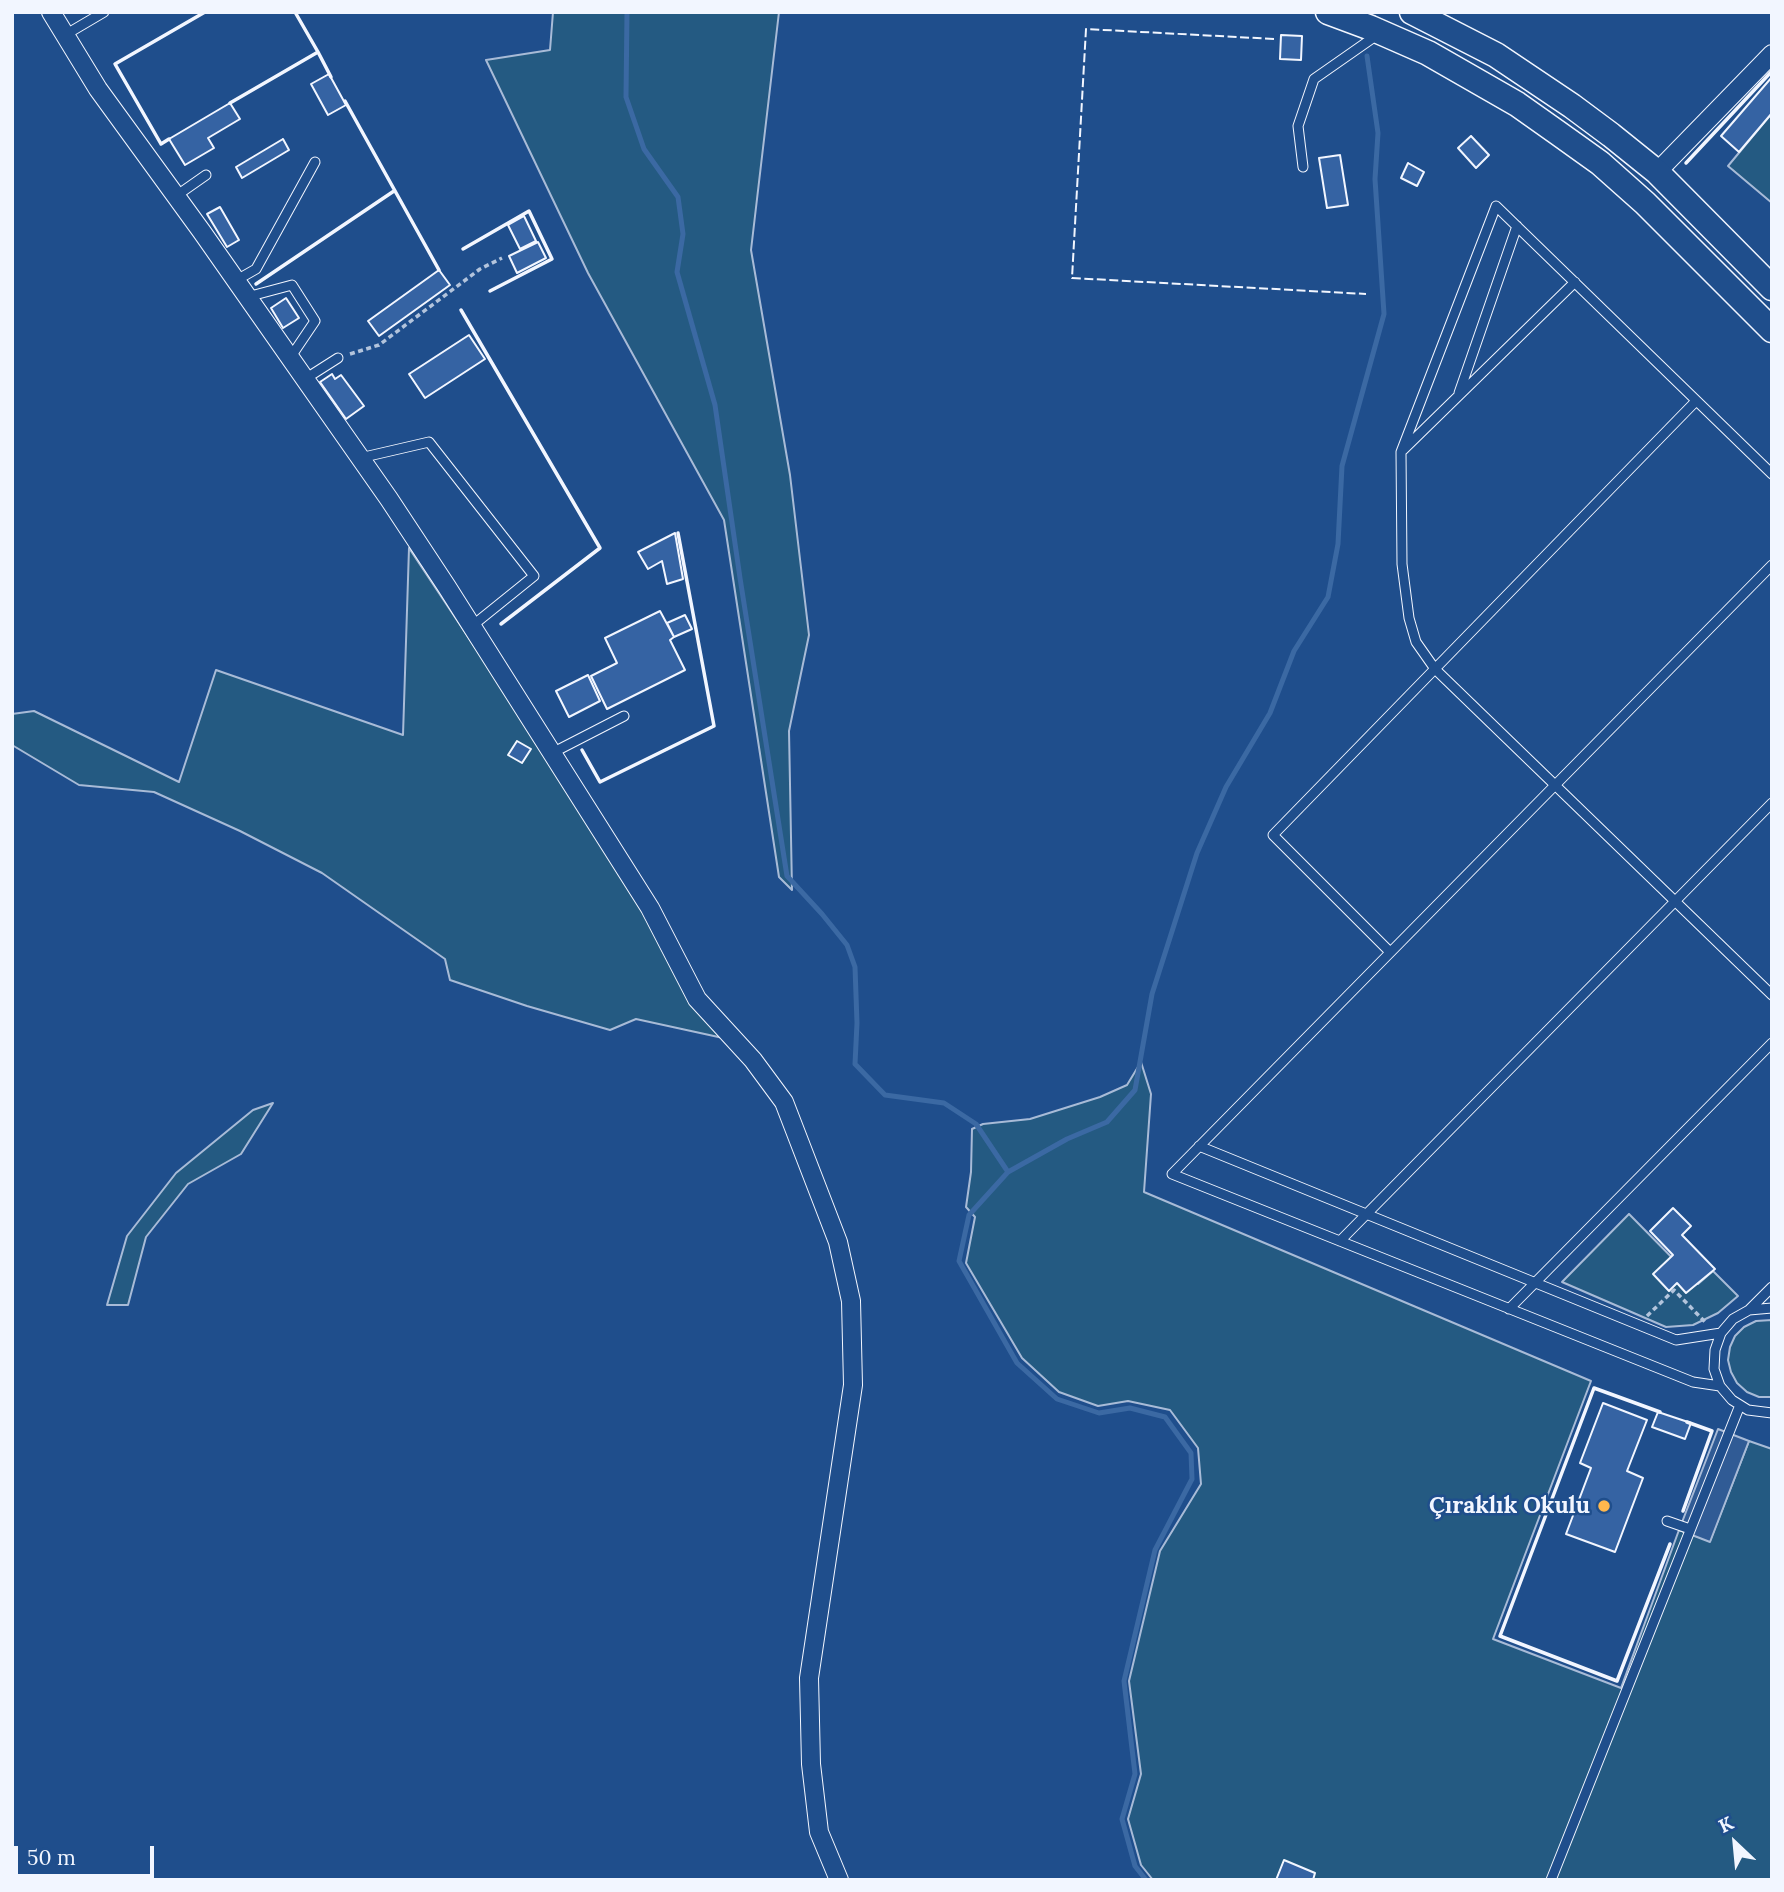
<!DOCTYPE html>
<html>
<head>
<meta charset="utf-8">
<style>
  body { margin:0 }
  #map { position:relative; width:1784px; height:1892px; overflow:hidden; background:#1f4e8c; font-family:Lora,serif }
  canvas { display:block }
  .frame { position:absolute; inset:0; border:14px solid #f2f6ff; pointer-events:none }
  .north { position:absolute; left:1700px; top:1808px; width:70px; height:70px; -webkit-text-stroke:5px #1f4e8c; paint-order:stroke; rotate:334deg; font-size:19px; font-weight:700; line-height:28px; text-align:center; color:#f2f6ff }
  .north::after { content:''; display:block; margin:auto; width:24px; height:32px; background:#f2f6ff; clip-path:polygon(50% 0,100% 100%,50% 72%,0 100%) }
  .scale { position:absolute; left:14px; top:1846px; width:140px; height:32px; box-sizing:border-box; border:4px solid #f2f6ff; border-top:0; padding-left:9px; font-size:21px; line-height:24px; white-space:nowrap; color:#f2f6ff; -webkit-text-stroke:5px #1f4e8c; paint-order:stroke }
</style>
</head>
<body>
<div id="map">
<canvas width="1784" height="1892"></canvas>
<div class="frame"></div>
<div class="north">K</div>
<div class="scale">50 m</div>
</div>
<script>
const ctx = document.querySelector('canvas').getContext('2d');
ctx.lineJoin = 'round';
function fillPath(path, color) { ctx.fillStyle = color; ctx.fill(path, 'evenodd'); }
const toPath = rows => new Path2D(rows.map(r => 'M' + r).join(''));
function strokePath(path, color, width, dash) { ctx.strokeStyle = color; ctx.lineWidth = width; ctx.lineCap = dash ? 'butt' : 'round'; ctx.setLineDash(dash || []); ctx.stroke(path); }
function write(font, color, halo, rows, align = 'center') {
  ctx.font = font + ' Lora,serif'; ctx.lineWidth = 5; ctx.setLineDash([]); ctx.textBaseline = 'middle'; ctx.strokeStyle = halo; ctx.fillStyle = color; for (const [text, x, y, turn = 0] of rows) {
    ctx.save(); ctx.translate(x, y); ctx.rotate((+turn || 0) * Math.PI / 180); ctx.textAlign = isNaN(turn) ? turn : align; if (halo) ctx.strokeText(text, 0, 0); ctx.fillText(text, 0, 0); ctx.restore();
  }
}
const green = toPath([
  [553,12,779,12,751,250,790,475,809,635,789,731,792,890,779,877,724,520,588,273,486,60,550,50,553,12],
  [1772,113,1772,203,1728,166,1772,113],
  [409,548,526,724,723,1038,636,1019,610,1030,527,1006,450,980,445,959,322,873,240,831,154,792,79,785,12,745,12,714,34,711,179,782,216,670,403,735,409,548],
  [1141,1062,1151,1094,1144,1192,1591,1381,1493,1639,1621,1688,1679,1530,1710,1541,1749,1441,1772,1449,1772,1880,1153,1880,1141,1865,1128,1819,1141,1774,1129,1681,1160,1551,1201,1484,1198,1448,1170,1410,1128,1401,1098,1406,1059,1392,1022,1358,966,1263,975,1217,966,1207,971,1172,972,1129,983,1124,1030,1119,1100,1097,1127,1085,1141,1062],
  [273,1103,241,1154,188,1184,146,1237,128,1305,107,1305,127,1236,176,1173,253,1110,273,1103],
  [1629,1214,1698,1284,1713,1271,1738,1296,1718,1313,1693,1325,1666,1327,1562,1282,1629,1214],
  [1772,1320,1772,1397,1759,1397,1747,1392,1737,1383,1731,1372,1728,1360,1730,1347,1735,1336,1744,1327,1756,1321,1772,1320]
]);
fillPath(green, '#245a82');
strokePath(green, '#a8bbd7', 2);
const parking = toPath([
  [1718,1429,1749,1441,1710,1542,1679,1530,1718,1429]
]);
fillPath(parking, '#305b95');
strokePath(parking, '#a8bbd7', 2);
strokePath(toPath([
  [627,12,626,97,644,149,678,197,683,234,677,272,715,405,740,578,787,876,822,914,847,945,855,967,857,1023,855,1064,885,1095,944,1103,976,1124,1008,1172,969,1215,959,1261,1017,1363,1057,1399,1099,1413,1130,1408,1165,1417,1191,1453,1192,1479,1155,1550,1124,1681,1135,1774,1122,1819,1135,1866,1146,1880],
  [1008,1172,1067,1139,1107,1122,1135,1090,1152,994,1197,853,1226,787,1270,713,1294,651,1328,597,1338,544,1342,466,1384,314,1375,179,1378,133,1367,56]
]), '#3b69a3', 5);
const building = toPath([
  [1281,35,1302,36,1301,60,1280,59,1281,35],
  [329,74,346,105,328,115,311,84,329,74],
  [1772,77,1772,113,1739,152,1721,136,1772,77],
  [230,103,240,119,208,138,214,148,185,165,169,139,230,103],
  [1471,136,1489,155,1476,168,1458,148,1471,136],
  [283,139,289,150,242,178,236,167,283,139],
  [1340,155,1348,205,1327,208,1319,158,1340,155],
  [1408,163,1424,172,1417,186,1401,178,1408,163],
  [220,207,239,240,227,247,207,214,220,207],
  [524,216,536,241,520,249,508,225,524,216],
  [538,242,546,258,517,273,509,256,538,242],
  [439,270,450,285,379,336,368,321,439,270],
  [286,298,299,318,283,328,271,308,286,298],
  [469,335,485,359,425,398,409,374,469,335],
  [332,374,335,379,341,375,364,406,346,419,320,382,332,374],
  [675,533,683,579,667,584,662,561,648,569,638,552,675,533],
  [660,611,674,637,670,640,685,670,607,709,591,676,617,663,605,638,660,611],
  [685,615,692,629,674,637,667,623,685,615],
  [588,675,600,701,569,717,556,691,588,675],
  [517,741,531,749,522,763,508,755,517,741],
  [1673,1208,1691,1226,1682,1235,1715,1269,1686,1293,1677,1283,1669,1291,1653,1274,1673,1255,1650,1231,1673,1208],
  [1603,1403,1647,1420,1627,1471,1643,1478,1615,1552,1566,1534,1591,1468,1580,1463,1603,1403],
  [1658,1412,1691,1423,1685,1439,1652,1427,1658,1412],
  [1284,1860,1315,1873,1313,1880,1276,1880,1284,1860]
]);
fillPath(building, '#3563a3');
strokePath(building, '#f2f6ff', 2);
const service = toPath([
  [65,35,104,12],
  [1303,167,1298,126,1314,79,1377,35],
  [176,196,206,175],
  [235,281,256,269,315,162],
  [247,297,292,285,315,321,290,358],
  [305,379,338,358],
  [1459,393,1517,226],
  [1403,450,1575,282],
  [360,458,429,442,534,576,472,626],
  [1772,474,1496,206,1401,452,1402,564,1409,618,1416,642,1435,669,1772,995],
  [554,752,624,716],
  [1390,952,1273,835,1696,401],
  [1199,1146,1676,1340,1721,1333],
  [1340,1241,1772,803],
  [1772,1308,1749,1310,1733,1319,1721,1333,1715,1350,1714,1369,1720,1386,1732,1400,1748,1410,1772,1413],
  [1509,1309,1772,1043],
  [1749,1310,1772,1287],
  [1720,1386,1693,1382,1172,1174,1772,565],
  [1667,1521,1690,1529],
  [1551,1880,1740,1405]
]);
const minor = toPath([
  [51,12,98,89,202,232,389,499,447,587,650,908,697,999,753,1060,784,1102,838,1242,851,1301,853,1385,809,1678,811,1764,819,1832,839,1880],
  [1657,172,1772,54]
]);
const secondary = toPath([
  [1328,12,1371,28,1428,53,1517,104,1558,133,1600,163,1645,203,1772,330],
  [1412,12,1496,55,1572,106,1611,135,1657,172,1772,288]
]);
strokePath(service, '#f2f6ff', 11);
strokePath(minor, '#f2f6ff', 20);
strokePath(secondary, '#f2f6ff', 27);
strokePath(toPath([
  [350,354,379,345,480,269,502,258],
  [1647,1316,1674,1290,1706,1323]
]), '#b3c4dc', 3.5, [5, 3.5]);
strokePath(service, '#1f4e8c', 9);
strokePath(minor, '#1f4e8c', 18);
strokePath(secondary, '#1f4e8c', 24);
strokePath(toPath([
  [1274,39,1086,29,1072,278,1366,294]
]), '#f2f6ff', 2, [9, 3.5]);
strokePath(toPath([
  [489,12,519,12],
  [318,52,331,77],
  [345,101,439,270],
  [230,103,318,52,295,12],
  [169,139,161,144,115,64,205,12],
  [1686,163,1772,71],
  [463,249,529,211,552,259,490,291],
  [256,284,394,191],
  [461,310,600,548,501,624],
  [582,750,600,782,714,726,678,533],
  [1660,1412,1594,1388,1500,1636,1617,1681,1670,1544],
  [1683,1511,1712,1431,1687,1422]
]), '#f2f6ff', 3.5);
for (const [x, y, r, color] of [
  [1604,1506,7,"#ffb74d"]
]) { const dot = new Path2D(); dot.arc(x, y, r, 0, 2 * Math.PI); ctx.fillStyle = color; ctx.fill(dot); strokePath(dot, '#1f4e8c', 2.5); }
write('bold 23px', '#f2f6ff', '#1f4e8c', [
  ["Çıraklık Okulu",1590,1506]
], 'right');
</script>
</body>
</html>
